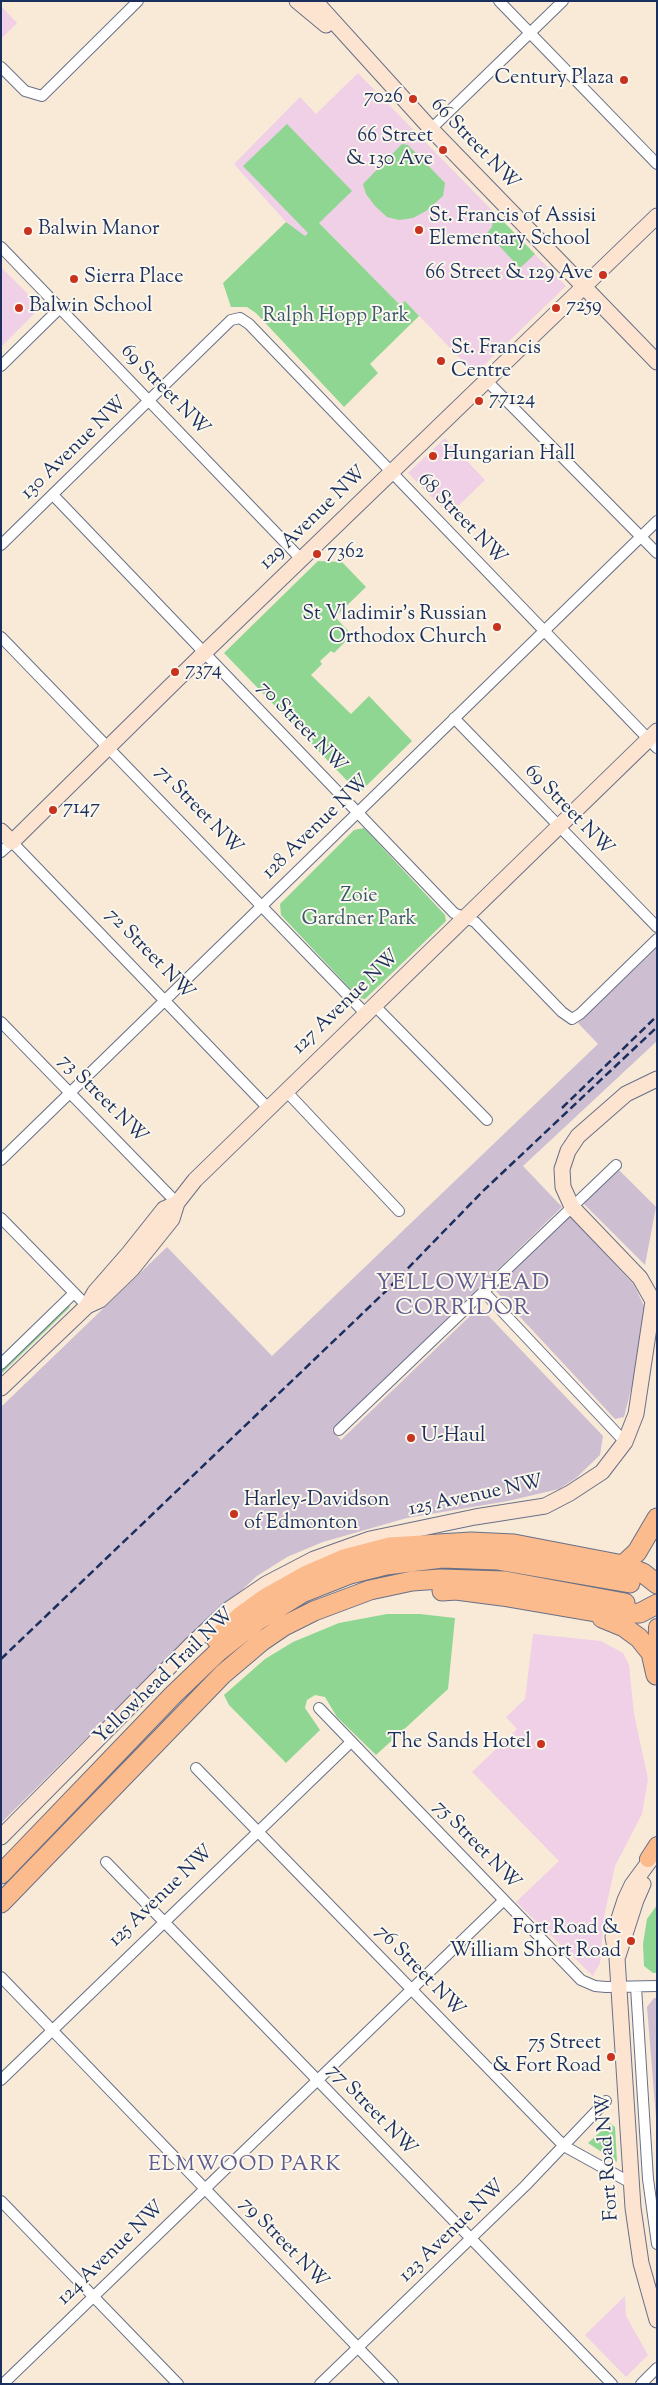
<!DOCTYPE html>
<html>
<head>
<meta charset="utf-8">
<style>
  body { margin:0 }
  #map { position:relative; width:658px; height:2385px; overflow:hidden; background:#f8ead7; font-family:"Sorts Mill Goudy",serif }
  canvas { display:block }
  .frame { position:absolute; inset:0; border:2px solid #1b2f5e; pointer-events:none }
</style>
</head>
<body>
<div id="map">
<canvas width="658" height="2385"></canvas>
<div class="frame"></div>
</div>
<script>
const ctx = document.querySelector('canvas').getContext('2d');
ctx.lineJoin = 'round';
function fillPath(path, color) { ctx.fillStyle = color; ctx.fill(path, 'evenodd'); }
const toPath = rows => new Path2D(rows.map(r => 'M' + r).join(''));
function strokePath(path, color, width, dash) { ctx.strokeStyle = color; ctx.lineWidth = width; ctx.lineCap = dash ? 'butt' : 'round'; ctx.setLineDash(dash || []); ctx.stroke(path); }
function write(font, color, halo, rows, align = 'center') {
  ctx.font = font + ' "Sorts Mill Goudy",serif'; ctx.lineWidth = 4; ctx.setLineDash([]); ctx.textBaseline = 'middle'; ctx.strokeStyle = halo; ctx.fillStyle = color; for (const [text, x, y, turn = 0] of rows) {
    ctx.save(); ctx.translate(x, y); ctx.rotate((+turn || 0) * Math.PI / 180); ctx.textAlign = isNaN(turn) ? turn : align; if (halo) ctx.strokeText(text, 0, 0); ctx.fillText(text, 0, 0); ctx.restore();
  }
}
fillPath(toPath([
  [1,6,17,23,1,39],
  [358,73,566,286,475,374,405,301,400,305,319,223,305,237,286,222,234,164,300,97,316,114],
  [1,267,37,303,35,313,1,347],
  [445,438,485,480,449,515,408,473],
  [533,1634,601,1641,623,1653,629,1665,634,1714,648,1779,642,1814,615,1866,604,1917,600,1963,593,1976,516,1902,559,1861,472,1772,517,1729,506,1717,525,1699],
  [625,2296,626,2316,648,2355,626,2377,585,2335]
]), '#efd0e6');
fillPath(toPath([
  [657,948,657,1041,523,1166,562,1207,332,1430,341,1440,472,1314,483,1310,603,1436,600,1455,576,1478,559,1489,508,1501,407,1518,323,1542,287,1557,257,1576,159,1666,1,1823,1,1407,167,1247,272,1356,598,1044,578,1023],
  [618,1169,656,1207,645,1265,583,1203],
  [570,1216,634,1285,646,1310,640,1354,624,1417,615,1419,494,1289],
  [654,1998,657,1998,657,2130,647,2007]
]), '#cdbed2');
fillPath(toPath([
  [287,124,352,191,319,223,400,305,405,301,419,316,370,364,378,373,344,407,256,313,247,307,231,307,223,283,286,222,305,236,308,233,243,166],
  [402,144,408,145,445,183,443,196,426,211,413,218,399,220,387,217,375,206,366,194,363,184],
  [498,216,535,254,520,268,487,233,492,227,493,218],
  [318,561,342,562,366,587,335,617,352,635,334,653,331,651,320,661,322,664,311,675,351,714,369,696,412,741,359,793,224,653],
  [364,828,445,915,446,921,365,999,359,998,281,915,280,904,354,830],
  [67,1305,70,1306,69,1308,1,1374,1,1369],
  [387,1614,420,1614,455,1618,448,1689,376,1755,337,1717,325,1697,315,1695,307,1700,305,1708,320,1730,286,1763,229,1705,224,1695,265,1659,293,1642,339,1623],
  [657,1905,657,1973,653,1973,644,1966,643,1944,647,1919],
  [610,2123,615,2127,617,2162,588,2143]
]), '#8ed691');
const street = toPath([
  [499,1,657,164],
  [1,67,25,91,42,96,138,1],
  [431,129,563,1],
  [1,247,301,559],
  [1,366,60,308],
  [486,380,657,553],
  [53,495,454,913,475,922,562,1012,572,1019,580,1014,657,939],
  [1,545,231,320,240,318,249,324,657,748],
  [1,637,365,1013],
  [454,718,657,927],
  [1,852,12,842,268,1108],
  [374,1005,487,1120],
  [1,1022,177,1203],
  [286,1091,399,1211],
  [1,1160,657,521],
  [1,1218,87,1306],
  [484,1292,625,1442],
  [1,1364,74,1293],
  [339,1430,616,1165],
  [319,1708,581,1980,595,1986,606,1987,657,1986],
  [196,1768,564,2146,631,2183],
  [106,1862,612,2384],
  [1,1977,393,2384],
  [636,1987,648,2179,657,2244],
  [1,2080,351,1742],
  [1,2201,178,2384],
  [3,2384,504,1900],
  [320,2384,525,2186,606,2101],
  [641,2384,657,2368]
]);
const secondary = toPath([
  [297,1,326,25],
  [315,1,431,129,657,362],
  [1,831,12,842,204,653,657,216],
  [87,1306,100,1300,132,1269,172,1219,177,1203,195,1180,657,731],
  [1,1388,87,1306,95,1292,129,1253,164,1209,177,1203],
  [1,1837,190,1646,228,1610,266,1584,314,1559,370,1539,475,1517,545,1506,570,1493,602,1472,625,1442,636,1414,653,1301,640,1278,572,1207,563,1187,562,1169,568,1151,578,1136,626,1094,657,1079],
  [657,1851,632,1885,625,1900,613,1937,617,1958,633,2208,641,2263,657,2320],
  [618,1956,636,1900,643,1884]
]);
const primary = toPath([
  [656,1667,657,1627],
  [648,1859,657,1845]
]);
const highway = toPath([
  [623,1565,637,1552,657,1518],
  [442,1591,456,1590,502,1596,607,1614,640,1613,657,1604],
  [602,1618,624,1627,639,1638,651,1653,656,1675],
  [216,1639,241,1616,266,1598,305,1576,344,1559,390,1547,471,1542,514,1544,623,1565,643,1573,657,1584],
  [1,1874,173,1695,219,1651,257,1621,302,1593,350,1574,386,1565,442,1558,497,1560,630,1583],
  [1,1903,223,1674,262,1641,284,1626,314,1611,370,1590,412,1581,441,1579,505,1581,625,1603]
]);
strokePath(street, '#687088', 12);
strokePath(secondary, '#687088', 17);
strokePath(primary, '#687088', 18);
strokePath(highway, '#687088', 21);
strokePath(street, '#fff', 10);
strokePath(secondary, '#fde4d1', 15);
strokePath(primary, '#fbbb8d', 16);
strokePath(highway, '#fbbb8d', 19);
strokePath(toPath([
  [562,1108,657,1016],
  [1,1659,386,1291,482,1192,657,1027]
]), '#1b2f5e', 2.5, [8, 4]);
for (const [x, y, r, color] of [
  [624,80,5,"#c8321e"],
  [413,99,5,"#c8321e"],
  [443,150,5,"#c8321e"],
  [419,230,5,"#c8321e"],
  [28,231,5,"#c8321e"],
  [603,275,5,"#c8321e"],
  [74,279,5,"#c8321e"],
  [19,308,5,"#c8321e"],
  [556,308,5,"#c8321e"],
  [441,361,5,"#c8321e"],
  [479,401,5,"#c8321e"],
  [433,456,5,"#c8321e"],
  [317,554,5,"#c8321e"],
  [497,627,5,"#c8321e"],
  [175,672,5,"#c8321e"],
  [53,810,5,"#c8321e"],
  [411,1438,5,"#c8321e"],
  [234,1514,5,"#c8321e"],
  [541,1744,5,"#c8321e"],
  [631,1941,5,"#c8321e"],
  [611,2057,5,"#c8321e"]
]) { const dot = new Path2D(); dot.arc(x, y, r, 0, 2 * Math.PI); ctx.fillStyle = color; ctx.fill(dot); strokePath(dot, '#fbf7ec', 2); }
write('20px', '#1b2f5e', '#fbf7ec', [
  ["Century Plaza",614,80,"right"],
  ["7026",403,99,"right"],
  ["66 Street",433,138,"right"],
  ["& 130 Ave",433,161,"right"],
  ["St. Francis of Assisi",429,218],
  ["Elementary School",429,241],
  ["Balwin Manor",38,231],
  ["66 Street & 129 Ave",593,275,"right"],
  ["Sierra Place",84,279],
  ["Balwin School",29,308],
  ["7259",566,308],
  ["St. Francis",451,350],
  ["Centre",451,373],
  ["77124",489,401],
  ["Hungarian Hall",443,456],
  ["7362",327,554],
  ["St Vladimir's Russian",487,616,"right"],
  ["Orthodox Church",487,639,"right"],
  ["7374",185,672],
  ["7147",63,810],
  ["U-Haul",421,1438],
  ["Harley-Davidson",244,1502],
  ["of Edmonton",244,1525],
  ["The Sands Hotel",531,1744,"right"],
  ["Fort Road &",621,1930,"right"],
  ["William Short Road",621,1953,"right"],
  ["75 Street",601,2045,"right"],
  ["& Fort Road",601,2068,"right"]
], 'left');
write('20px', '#1b2f5e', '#fbf7ec', [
  ["66 Street NW",474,145,46],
  ["69 Street NW",164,391,46],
  ["130 Avenue NW",75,449,-44],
  ["129 Avenue NW",314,519,-44],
  ["68 Street NW",461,520,46],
  ["70 Street NW",301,728,46],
  ["71 Street NW",198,811,46],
  ["69 Street NW",568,811,46],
  ["128 Avenue NW",317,828,-44],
  ["72 Street NW",149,955,46],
  ["127 Avenue NW",347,1003,-44],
  ["73 Street NW",102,1100,45],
  ["125 Avenue NW",476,1497,-12],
  ["Yellowhead Trail NW",165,1677,-44],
  ["75 Street NW",476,1846,46],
  ["125 Avenue NW",162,1897,-44],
  ["76 Street NW",419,1972,46],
  ["77 Street NW",371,2111,46],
  ["Fort Road NW",609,2157,-94],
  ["123 Avenue NW",453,2232,-44],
  ["79 Street NW",283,2244,46],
  ["124 Avenue NW",112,2254,-44]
]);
write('20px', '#38596b', '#fbf7ec', [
  ["Ralph Hopp Park",336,318],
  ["Zoie",359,898],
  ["Gardner Park",359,921]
]);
ctx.letterSpacing = '1px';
write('21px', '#5f5b90', '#fbf7ec', [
  ["ELMWOOD PARK",245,2166]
]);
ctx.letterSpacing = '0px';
ctx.letterSpacing = '1px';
write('22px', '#5f5b90', '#fbf7ec', [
  ["YELLOWHEAD",463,1285],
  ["CORRIDOR",463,1310]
]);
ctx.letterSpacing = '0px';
</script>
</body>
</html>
